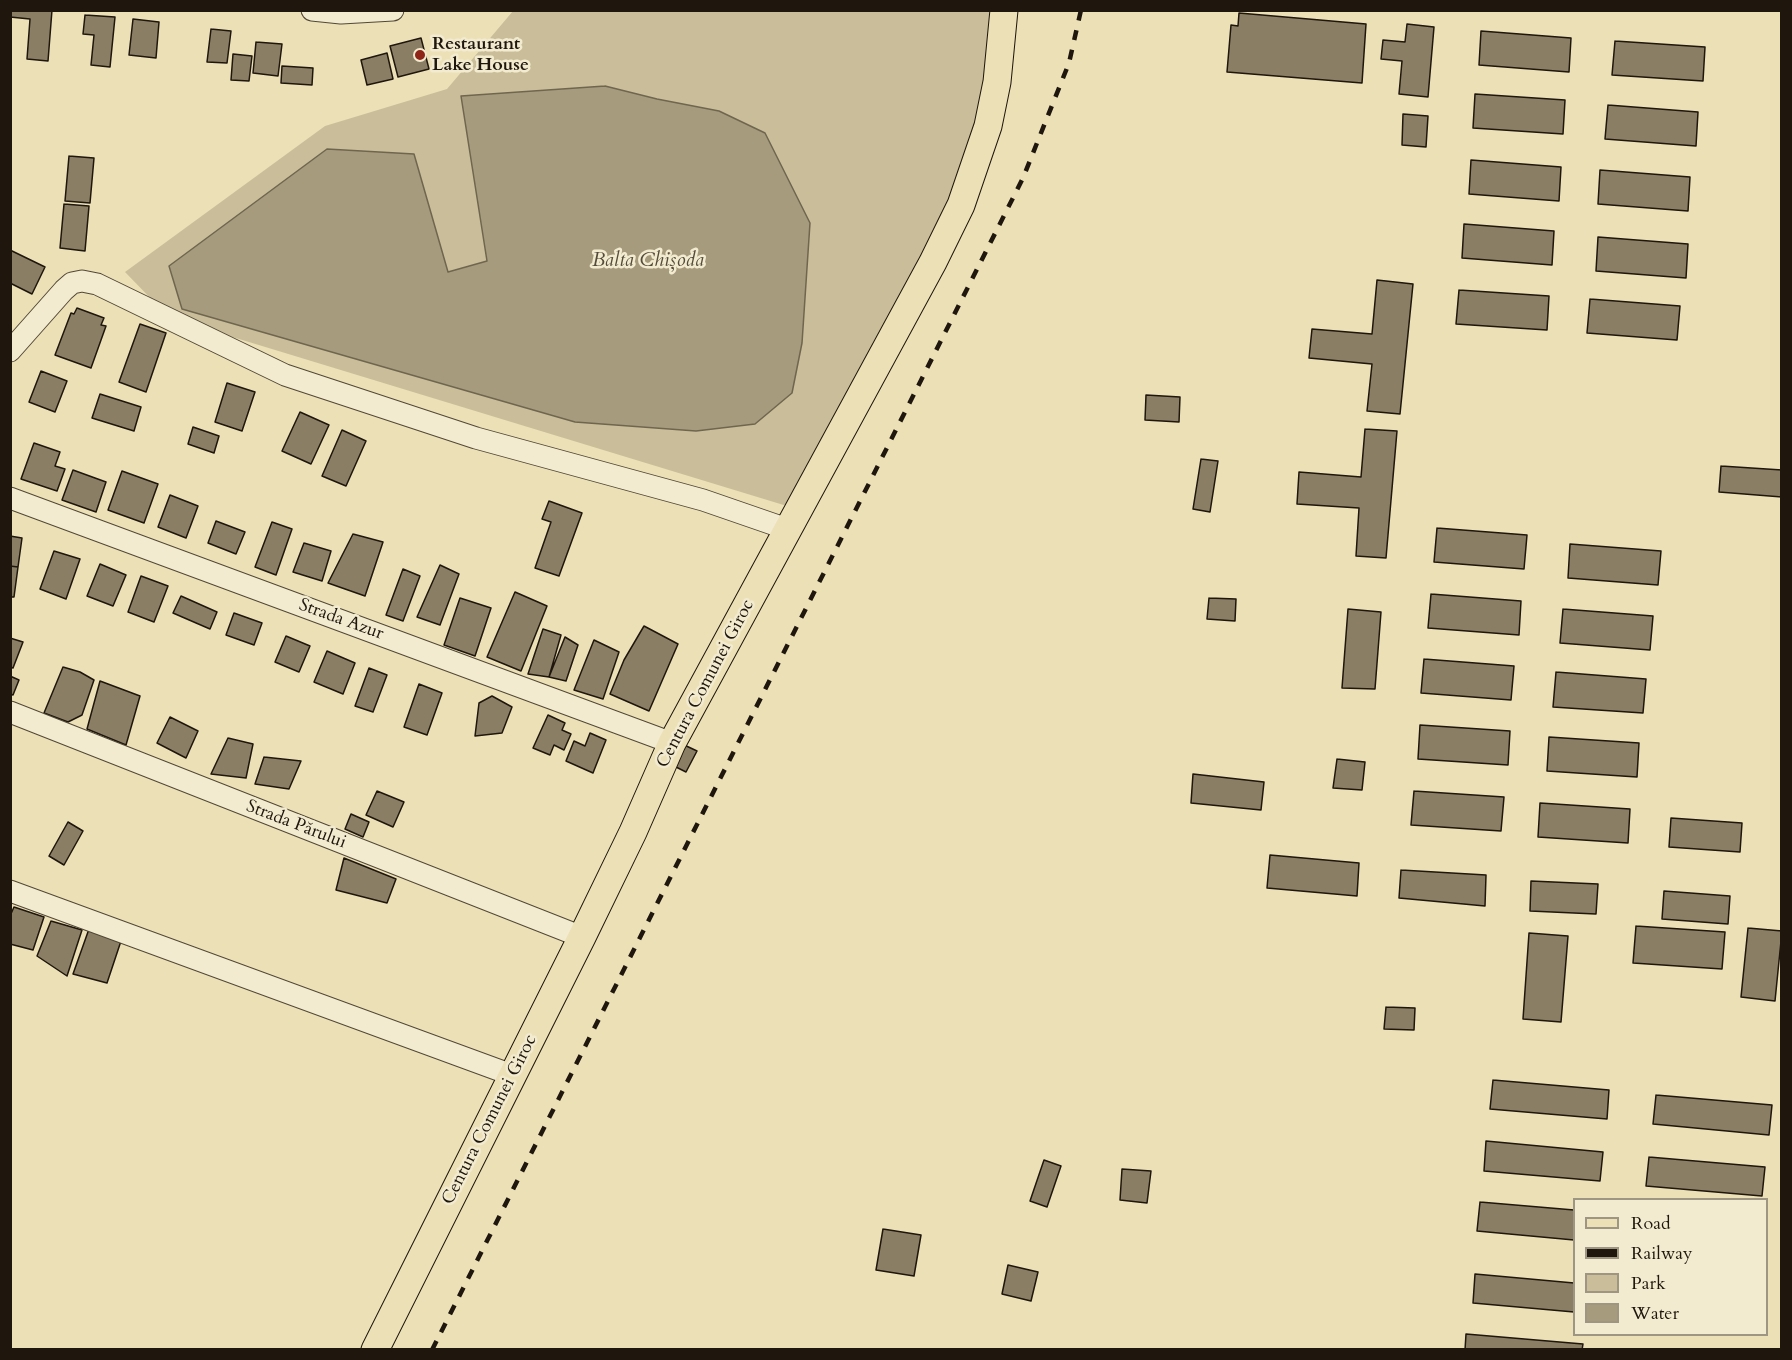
<!DOCTYPE html>
<html>
<head>
<meta charset="utf-8">
<style>
  body { margin:0 }
  #map { position:relative; width:1792px; height:1360px; overflow:hidden; background:#ece0b6; font-family:Cardo,serif }
  canvas { display:block }
  .frame { position:absolute; inset:0; border:12px solid #1f160d; pointer-events:none }
  .legend { position:absolute; left:1573px; top:1198px; width:195px; height:138px; box-sizing:border-box; background:#f3ebd0; border:2px solid #9e9682; margin:0; padding:8px 10px; list-style:none; font-size:18px; color:#1f160d }
  .legend li { display:flex; align-items:center; gap:12px; height:30px }
  .legend b { width:30px; border:2px solid #9e9682 }
</style>
</head>
<body>
<div id="map">
<canvas width="1792" height="1360"></canvas>
<div class="frame"></div>
<ul class="legend">
<li><b style="height:8px;background:#ece0b6"></b>Road</li>
<li><b style="height:8px;background:#1f160d"></b>Railway</li>
<li><b style="height:16px;background:#c9be99"></b>Park</li>
<li><b style="height:16px;background:#a69b7d"></b>Water</li>
</ul>
</div>
<script>
const ctx = document.querySelector('canvas').getContext('2d');
ctx.lineJoin = 'round';
function fillPath(path, color) { ctx.fillStyle = color; ctx.fill(path, 'evenodd'); }
const toPath = rows => new Path2D(rows.map(r => 'M' + r).join(''));
function strokePath(path, color, width, dash) { ctx.strokeStyle = color; ctx.lineWidth = width; ctx.lineCap = dash ? 'butt' : 'round'; ctx.setLineDash(dash || []); ctx.stroke(path); }
function write(font, color, halo, rows, align = 'center') {
  ctx.font = font + ' Cardo,serif'; ctx.lineWidth = 5; ctx.setLineDash([]); ctx.textBaseline = 'middle'; ctx.strokeStyle = halo; ctx.fillStyle = color; for (const [text, x, y, turn = 0] of rows) {
    ctx.save(); ctx.translate(x, y); ctx.rotate((+turn || 0) * Math.PI / 180); ctx.textAlign = isNaN(turn) ? turn : align; if (halo) ctx.strokeText(text, 0, 0); ctx.fillText(text, 0, 0); ctx.restore();
  }
}
fillPath(toPath([
  [513,11,1017,11,1000,95,800,510,203,328,159,307,125,272,325,126,447,89]
]), '#c9be99');
const water = toPath([
  [605,86,657,99,719,111,765,133,810,223,802,343,792,393,755,424,696,431,575,422,182,309,169,266,327,149,414,154,448,272,487,261,461,96,605,86]
]);
fillPath(water, '#a69b7d');
strokePath(water, '#706650', 1.5);
const building = toPath([
  [10,10,52,10,48,61,27,59,30,19,10,17,10,10],
  [1239,13,1366,24,1362,83,1227,72,1231,25,1238,26,1239,13],
  [85,15,115,17,110,67,91,65,94,35,83,34,85,15],
  [133,19,159,22,156,58,129,55,133,19],
  [1407,24,1434,27,1428,97,1399,94,1402,61,1381,59,1383,40,1405,42,1407,24],
  [211,29,231,31,227,63,207,62,211,29],
  [1481,31,1571,38,1569,72,1479,65,1481,31],
  [421,38,429,69,398,77,390,46,421,38],
  [1615,41,1705,47,1703,81,1612,75,1615,41],
  [256,42,282,44,278,76,253,73,256,42],
  [387,53,393,79,367,85,361,60,387,53],
  [233,54,252,56,249,81,231,80,233,54],
  [282,66,313,68,312,85,281,83,282,66],
  [1475,94,1565,100,1563,134,1473,128,1475,94],
  [1608,105,1698,112,1696,146,1605,139,1608,105],
  [1403,114,1428,116,1426,147,1402,145,1403,114],
  [69,156,94,158,90,203,65,201,69,156],
  [1471,160,1561,167,1559,201,1469,194,1471,160],
  [1600,170,1690,177,1688,211,1598,204,1600,170],
  [64,204,89,206,85,251,60,248,64,204],
  [1464,224,1554,231,1552,265,1462,258,1464,224],
  [1598,237,1688,244,1686,278,1596,271,1598,237],
  [10,250,45,267,32,294,10,283,10,250],
  [1377,280,1413,284,1400,414,1367,411,1372,364,1309,358,1312,329,1372,334,1377,280],
  [1459,290,1549,296,1547,330,1456,324,1459,290],
  [1590,299,1680,306,1677,340,1587,333,1590,299],
  [77,308,104,318,101,325,106,326,91,368,55,355,71,313,74,314,77,308],
  [140,324,166,333,146,392,119,382,140,324],
  [41,371,67,381,55,412,29,402,41,371],
  [227,383,255,392,242,431,215,422,227,383],
  [100,394,141,407,134,431,92,418,100,394],
  [1146,395,1180,397,1179,422,1145,420,1146,395],
  [300,412,329,425,311,464,282,451,300,412],
  [193,427,219,436,214,453,188,444,193,427],
  [1365,429,1397,431,1386,558,1356,556,1359,508,1297,504,1299,472,1361,477,1365,429],
  [342,430,366,441,346,486,322,476,342,430],
  [34,443,60,452,55,466,65,469,57,491,21,479,34,443],
  [1201,459,1218,461,1210,512,1193,509,1201,459],
  [1721,466,1782,470,1782,497,1719,492,1721,466],
  [73,470,106,482,96,512,62,500,73,470],
  [122,471,158,484,144,523,108,510,122,471],
  [170,495,198,506,186,538,158,527,170,495],
  [549,501,582,513,559,576,535,568,551,522,542,519,549,501],
  [216,521,245,532,236,554,208,543,216,521],
  [272,522,292,529,276,575,255,567,272,522],
  [1437,528,1527,535,1524,569,1434,562,1437,528],
  [353,534,383,542,365,596,328,583,353,534],
  [10,536,22,538,18,567,10,566,10,536],
  [304,543,331,551,322,581,293,572,304,543],
  [1570,544,1661,551,1658,585,1568,578,1570,544],
  [54,551,80,559,66,599,40,589,54,551],
  [100,564,126,575,113,606,87,596,100,564],
  [440,565,459,574,440,625,417,617,440,565],
  [10,566,18,567,14,597,10,597,10,566],
  [403,569,420,576,403,621,386,615,403,569],
  [141,576,168,586,154,622,128,612,141,576],
  [515,592,547,606,521,671,487,657,515,592],
  [1431,594,1521,601,1519,635,1428,628,1431,594],
  [181,596,217,612,210,629,173,613,181,596],
  [460,598,491,608,475,656,444,645,460,598],
  [1209,598,1236,599,1235,621,1207,619,1209,598],
  [1348,609,1381,612,1375,689,1342,688,1348,609],
  [1563,609,1653,616,1650,650,1560,643,1563,609],
  [234,613,262,623,254,645,226,635,234,613],
  [644,626,678,644,649,711,610,694,624,660,644,626],
  [543,629,561,635,549,677,528,674,543,629],
  [286,636,310,646,299,672,275,662,286,636],
  [565,637,578,645,566,681,549,677,565,637],
  [10,638,23,642,13,668,10,667,10,638],
  [594,640,619,652,603,699,574,690,594,640],
  [327,651,355,663,343,694,314,682,327,651],
  [1424,659,1514,666,1511,700,1421,693,1424,659],
  [63,667,80,672,94,680,82,715,68,722,44,713,63,667],
  [369,668,387,675,373,712,355,706,369,668],
  [1556,672,1646,679,1643,713,1553,707,1556,672],
  [10,676,19,680,13,695,10,694,10,676],
  [100,681,140,696,126,745,87,729,100,681],
  [419,684,442,693,427,735,404,727,419,684],
  [492,696,512,707,502,733,475,736,479,703,492,696],
  [548,715,565,723,562,730,571,734,564,750,554,745,550,755,533,748,548,715],
  [170,717,198,731,186,758,157,743,170,717],
  [1420,725,1510,731,1508,765,1418,759,1420,725],
  [590,733,606,740,593,773,566,761,574,741,585,746,590,733],
  [1549,737,1639,743,1637,777,1547,771,1549,737],
  [228,738,253,744,246,778,211,774,228,738],
  [680,743,697,751,686,772,670,764,680,743],
  [264,757,301,761,289,789,255,784,264,757],
  [1337,759,1365,762,1362,790,1333,788,1337,759],
  [1193,774,1264,782,1261,810,1191,803,1193,774],
  [377,791,404,802,393,827,366,815,377,791],
  [1414,791,1504,797,1501,831,1411,825,1414,791],
  [1540,803,1630,809,1628,843,1538,837,1540,803],
  [351,814,369,822,363,837,345,829,351,814],
  [1671,818,1742,823,1740,852,1669,847,1671,818],
  [68,822,83,831,64,865,49,856,68,822],
  [1270,855,1359,863,1357,896,1267,888,1270,855],
  [344,858,396,879,387,903,336,890,344,858],
  [1401,870,1486,875,1485,906,1399,898,1401,870],
  [1531,881,1598,884,1596,914,1530,911,1531,881],
  [1664,891,1730,896,1728,924,1662,919,1664,891],
  [14,907,44,917,33,950,10,944,10,916,14,907],
  [51,921,82,930,67,976,37,956,51,921],
  [1636,926,1725,932,1722,969,1633,963,1636,926],
  [1748,928,1782,931,1775,1001,1741,997,1748,928],
  [89,929,121,941,107,983,73,974,89,929],
  [1529,933,1568,936,1561,1022,1523,1019,1529,933],
  [1386,1007,1415,1008,1414,1030,1384,1029,1386,1007],
  [1493,1080,1609,1090,1607,1119,1490,1109,1493,1080],
  [1656,1095,1772,1105,1769,1135,1653,1124,1656,1095],
  [1486,1141,1603,1152,1600,1181,1484,1171,1486,1141],
  [1649,1157,1765,1167,1762,1196,1646,1186,1649,1157],
  [1044,1160,1061,1166,1047,1207,1030,1201,1044,1160],
  [1122,1169,1151,1171,1147,1203,1120,1200,1122,1169],
  [1480,1202,1574,1210,1574,1240,1477,1231,1480,1202],
  [883,1229,921,1235,914,1276,876,1270,883,1229],
  [1008,1265,1038,1272,1031,1301,1002,1294,1008,1265],
  [1475,1274,1574,1283,1574,1312,1473,1303,1475,1274],
  [1466,1334,1583,1344,1582,1350,1465,1350,1466,1334]
]);
fillPath(building, '#8a7f65');
strokePath(building, '#1f160d', 1.5);
const minor = toPath([
  [312,10,341,13,393,10],
  [10,351,64,290,72,283,82,281,97,284,285,375,476,438,703,500,787,529],
  [10,498,672,743],
  [10,712,582,937],
  [10,891,512,1075]
]);
const major = toPath([
  [375,1350,582,937,633,832,672,743,933,262,961,205,988,126,997,82,1004,10]
]);
strokePath(minor, '#524837', 23);
strokePath(major, '#1f160d', 29);
strokePath(minor, '#f3ebd0', 21);
strokePath(major, '#ece0b6', 27);
strokePath(toPath([
  [432,1350,1023,178,1069,63,1081,10]
]), '#1f160d', 4.5, [10, 10]);
for (const [x, y, r, color] of [
  [420,55,6,"#8f2418"]
]) { const dot = new Path2D(); dot.arc(x, y, r, 0, 2 * Math.PI); ctx.fillStyle = color; ctx.fill(dot); strokePath(dot, '#f3ebd0', 2); }
write('bold 18px', '#1f160d', '#f3ebd0', [
  ["Restaurant",432,45],
  ["Lake House",432,66]
], 'left');
write('18px', '#1f160d', '#f3ebd0', [
  ["Strada Azur",341,620,20],
  ["Centura Comunei Giroc",706,684,-62],
  ["Strada Părului",296,825,21],
  ["Centura Comunei Giroc",490,1120,-63]
]);
write('italic 20px', '#554b3a', '#f3ebd0', [
  ["Balta Chișoda",648,261]
]);
</script>
</body>
</html>
